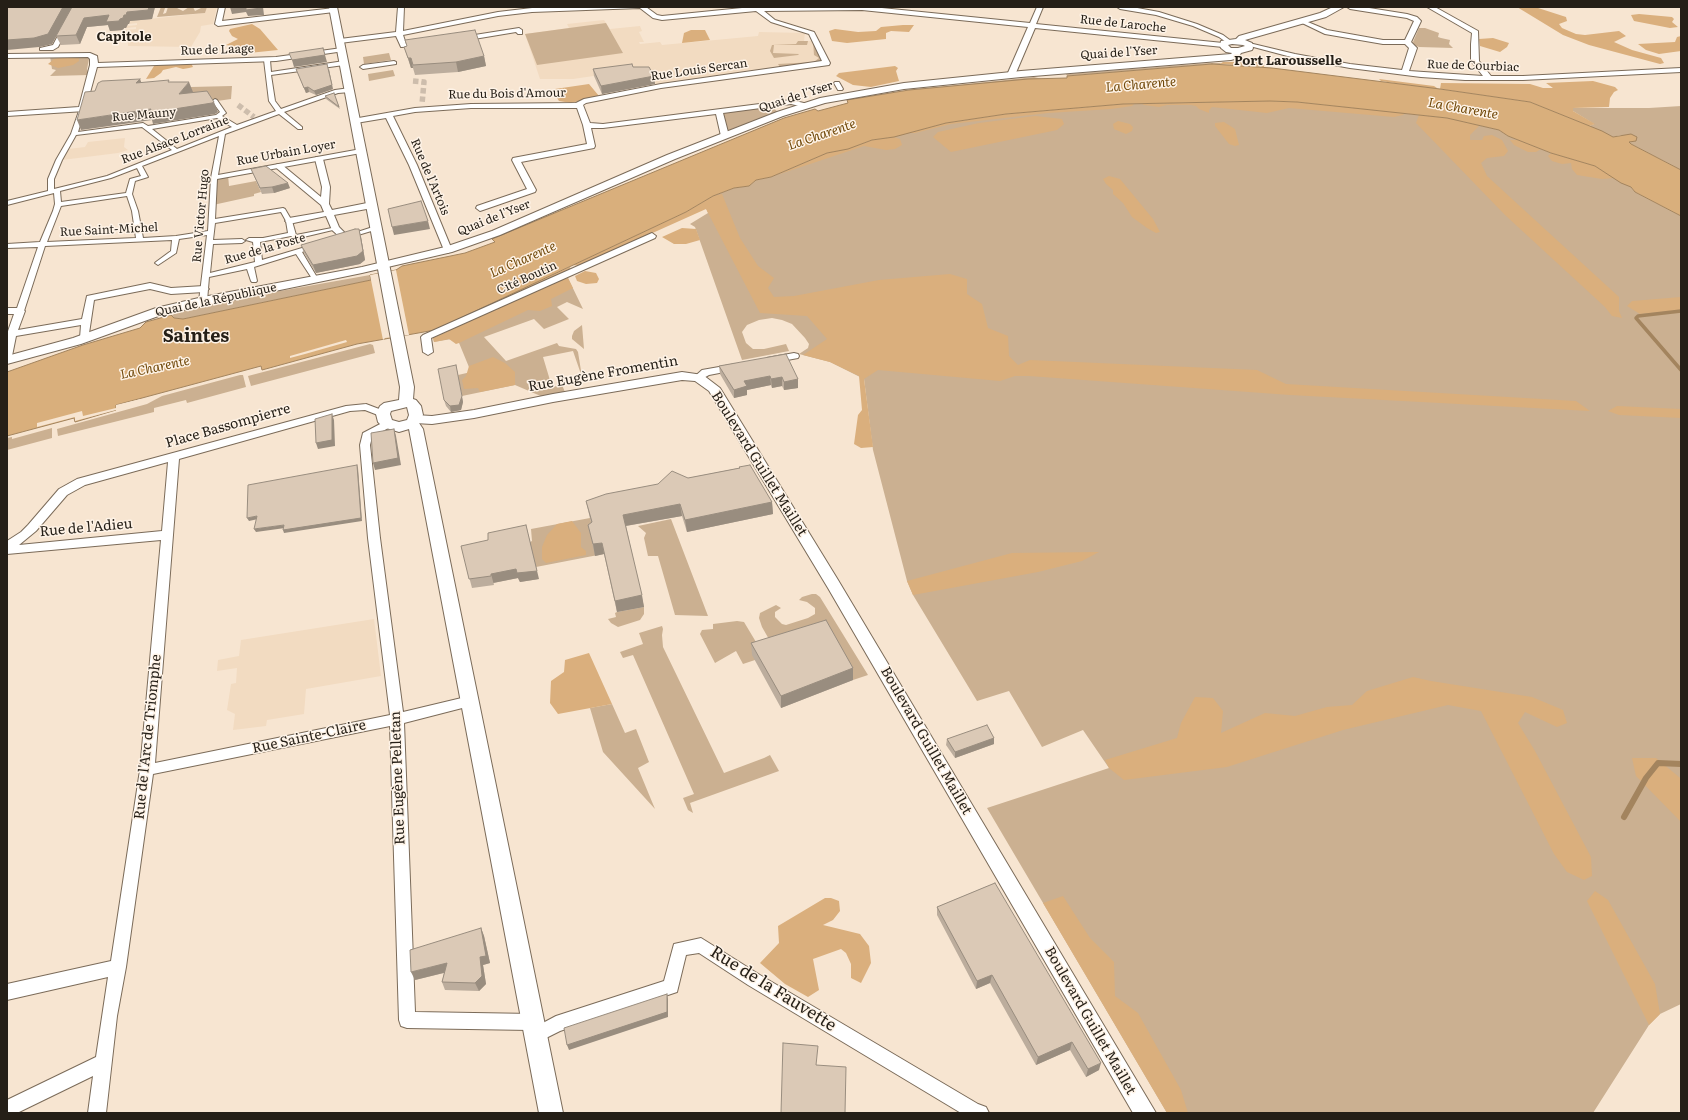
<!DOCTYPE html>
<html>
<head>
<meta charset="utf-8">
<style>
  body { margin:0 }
  #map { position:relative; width:1688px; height:1120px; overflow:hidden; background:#f7e5d1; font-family:Literata,serif }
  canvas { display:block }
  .frame { position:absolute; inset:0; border:8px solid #251f17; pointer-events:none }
</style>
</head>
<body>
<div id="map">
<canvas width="1688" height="1120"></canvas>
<div class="frame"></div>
</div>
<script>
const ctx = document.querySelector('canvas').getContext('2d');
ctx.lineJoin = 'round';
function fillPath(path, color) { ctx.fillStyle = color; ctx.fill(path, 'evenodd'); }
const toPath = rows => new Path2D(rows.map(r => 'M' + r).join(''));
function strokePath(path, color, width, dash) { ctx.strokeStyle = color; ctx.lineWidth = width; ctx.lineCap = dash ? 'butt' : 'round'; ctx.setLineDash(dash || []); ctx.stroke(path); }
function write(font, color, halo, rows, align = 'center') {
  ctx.font = font + ' Literata,serif'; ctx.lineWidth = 3; ctx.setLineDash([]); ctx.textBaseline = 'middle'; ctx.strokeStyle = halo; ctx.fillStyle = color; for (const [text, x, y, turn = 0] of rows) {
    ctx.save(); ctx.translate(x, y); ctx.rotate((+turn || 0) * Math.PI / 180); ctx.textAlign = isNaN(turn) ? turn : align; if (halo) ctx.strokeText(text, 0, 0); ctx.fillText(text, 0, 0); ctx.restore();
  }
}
fillPath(toPath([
  [217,7,213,24,201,26,200,32,191,47,128,46,128,39,107,41,109,37,122,36,124,30,136,29,136,27,126,28,127,26,137,25,137,23,129,24,130,21,205,13,206,8],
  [604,20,610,29,640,26,642,31,639,32,644,42,639,42,640,44,660,42,662,45,758,36,759,32,805,33,804,41,813,41,822,62,656,84,650,75,607,74,573,79,540,79,525,34,569,28,567,24],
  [125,138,124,147,128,150,118,153,62,160,68,149,85,147,88,142],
  [374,619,381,676,306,689,304,714,267,720,266,726,233,730,235,714,227,710,231,684,236,683,237,668,217,671,218,660,239,656,241,640]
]), '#f2dbc1');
fillPath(toPath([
  [161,7,165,8,163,14,166,13,168,7,177,8,183,11,189,7,193,7,195,11,203,7,207,7,205,13,157,17],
  [606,23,623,53,537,65,525,34],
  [1419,28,1425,28,1439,33,1438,37,1441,38,1450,40,1449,44,1453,48,1419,47,1414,45,1413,42],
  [798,41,808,41,807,45,774,45,773,53,799,54,798,55,774,58,770,51,772,45,796,44],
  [813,41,822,62,780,67,778,64,814,62,819,58,814,55],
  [389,53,391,60,364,64,363,57],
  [50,56,88,57,89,59,87,69,89,75,50,76,56,70,52,69],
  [1209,63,1222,63,1220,64,1221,65,1212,64,1067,76,1066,74],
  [393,70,395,76,369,81,368,74],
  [1034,77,1042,79,909,90],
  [232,86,231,99,217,101,188,96,191,87],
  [1270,101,1401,113,1447,118,1499,130,1508,136,1551,153,1595,166,1631,187,1635,192,1681,216,1681,1004,1660,1014,1649,1025,1593,1113,1167,1113,987,808,1109,768,1083,730,1042,747,1009,691,977,701,913,595,907,581,873,450,864,379,830,362,799,354,808,348,809,344,805,338,792,324,782,320,772,318,759,320,747,325,742,332,746,343,753,349,764,349,786,344,789,351,742,360,695,227,690,224,708,213,704,203,713,196,734,188,749,186,756,180,771,177,827,153,946,123,1123,104],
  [771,106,778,112,724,132,719,111],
  [1681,106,1681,170,1631,144,1621,135,1613,137,1589,126,1594,124,1573,111,1573,108,1649,108],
  [228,175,229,186,256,181,261,192,254,194,254,196,213,205,214,178],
  [370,275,371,280,183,319,174,318,171,315,195,308,252,296],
  [568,278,583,309,567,302,557,307,569,319,544,329,534,319,484,337,506,361,557,343,559,346,576,349,578,352,582,377,573,351,543,357,552,387,562,385,565,392,543,397,515,385,462,396,458,375,471,372,457,338,434,342,433,338],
  [582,325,584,349,572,339,572,336,574,331],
  [370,344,373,345,375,353,251,386,248,376],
  [240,375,243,375,246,387,187,403,186,400,154,408,154,412,58,436,57,429,147,404,162,396],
  [52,428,52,438,7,450,7,438,12,437,12,439],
  [590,518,594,533,595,554,598,555,536,567,528,543,532,541,531,529],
  [671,519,708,616,675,615,658,556,648,556,644,538,646,533,638,526],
  [812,594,816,594,820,597,868,675,853,680,774,648,762,627,759,618,760,613,776,605,781,608,775,612,775,617,782,624,786,625,808,618,815,614,815,608,807,602,799,600,802,597],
  [644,607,644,614,640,620,618,627,611,623,608,619,616,617,615,613,617,612],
  [737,621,744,622,762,652,755,660,743,664,736,651,715,663,700,634,702,630,713,629,713,624],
  [662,626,663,629,662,635,663,647,724,773,764,758,770,755,779,771,690,803,693,813,688,810,683,798,694,794,633,655,623,658,620,652,643,644,639,633],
  [612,704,625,733,636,729,649,762,638,768,655,809,603,752,590,708]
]), '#cbb091');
fillPath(toPath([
  [1517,7,1535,7,1566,17,1567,21,1559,24,1562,28,1576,34,1585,35,1619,31,1626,36,1614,42,1632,50,1661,58,1664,63,1660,64,1589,45,1563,35],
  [1639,14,1672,17,1674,19,1672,22,1678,27,1670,28,1634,21,1631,15],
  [252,24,260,29,278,50,249,53,243,48,226,45,238,39,232,36,229,31,230,29],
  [903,25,914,25,909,32,891,31,886,33,886,39,847,43,832,41,829,31,835,29,858,32,876,31,881,27],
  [691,30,705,30,710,40,682,43,684,33],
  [1681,36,1681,51,1659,54,1646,50,1638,44,1675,42,1677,37],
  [1493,38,1509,43,1507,47,1500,52,1480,46,1479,39],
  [67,56,76,56,79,58,79,61,73,65,58,68,48,64,54,59],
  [1223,62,1256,62,1264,65,1264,67,1220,64],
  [191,63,193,67,189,68,183,69,176,67,163,70,161,73,154,78,146,79,154,66,158,64],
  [895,66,898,68,896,71,899,81,871,87,853,85,836,76,839,73],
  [1379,79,1434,86,1437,88,1433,89,1381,81],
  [1593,81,1615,87,1618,90,1614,92,1610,98,1609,107,1573,108,1573,111,1595,124,1589,126,1530,102,1440,89,1441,83,1530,84,1543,88,1553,88,1546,83],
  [589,84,599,96,571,103,559,101,555,95,555,89],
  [1270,101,1297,102,1405,113,1403,115,1394,117,1289,108,1267,113,1212,107,1209,110,1209,113,1199,109,1196,106,1191,105,1167,105,1159,107,1144,105,1142,104],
  [1123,104,1134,104,1132,106,1111,109,1048,113,951,124,915,133,908,133,946,123,1006,114],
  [1419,115,1447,118,1480,125,1470,135,1470,140,1482,140,1484,136,1492,135,1502,140,1508,151,1504,156,1487,158,1481,163,1487,176,1619,297,1619,311,1622,318,1612,316,1605,307,1505,215,1416,123],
  [1035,116,1062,119,1064,124,1057,130,951,152,933,137,938,132,979,123],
  [1118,121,1130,124,1133,127,1132,131,1126,134,1114,129,1113,124],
  [1224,122,1235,129,1239,145,1235,146,1229,144,1215,126,1215,123],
  [894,137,900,139,902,145,895,149,886,150,864,146,777,175,827,153,848,149,872,140],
  [1510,140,1518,140,1541,149,1536,152,1528,152,1514,145],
  [1551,153,1595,166,1614,178,1602,179,1577,175,1572,169,1571,163,1562,164,1552,161,1548,156],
  [1109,176,1120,179,1153,219,1160,232,1156,233,1147,228,1132,217,1123,203,1113,194,1113,190,1106,184,1103,179],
  [722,194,740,238,758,266,774,278,768,288,774,297,794,296,879,280,950,274,967,279,967,294,982,304,988,328,1008,336,1009,356,1018,365,1030,360,1257,370,1286,384,1576,401,1590,411,1290,395,1029,376,1015,376,1000,381,878,370,864,379,873,447,861,448,854,444,858,415,862,410,859,376,830,362,803,355,827,339,807,316,760,313,706,209,579,266,573,265,686,212,713,196],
  [682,228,696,229,700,240,686,244,674,244,662,237],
  [570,267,571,271,508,299,504,297],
  [585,271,596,273,599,279,597,283,586,284,577,281,575,276],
  [568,278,573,288,551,299,552,306,540,311,528,310,459,343,456,344,449,339,434,342,433,338,557,281],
  [1681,297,1681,310,1640,314,1627,306,1632,301],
  [493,357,505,363,515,372,515,385,480,392,478,388,464,389,462,380,466,376,469,366],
  [1617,406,1681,409,1681,418,1619,415,1608,411],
  [572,521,581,533,581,547,586,551,586,555,546,563,542,559,542,547,547,535,557,524],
  [1099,552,1082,561,1038,572,913,595,907,581,1012,553],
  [589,653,612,704,558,714,550,703,551,681,564,672,565,660],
  [1413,677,1431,681,1532,697,1563,710,1567,723,1557,727,1525,712,1518,723,1535,751,1591,857,1592,876,1584,880,1567,872,1554,854,1481,711,1448,705,1343,730,1227,767,1124,780,1109,768,1105,760,1177,738,1181,723,1195,697,1213,698,1223,711,1221,733,1265,713,1295,716,1327,707,1352,705,1367,691],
  [1632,758,1656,758,1679,777,1681,779,1681,822,1636,776],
  [1595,891,1608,900,1655,984,1660,1014,1649,1025,1587,901],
  [1063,896,1090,938,1114,962,1115,996,1138,1013,1181,1090,1188,1113,1167,1113,1043,903],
  [825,898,831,898,839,901,840,911,833,920,823,925,860,934,869,946,871,963,861,983,851,978,851,964,846,953,841,949,813,959,819,990,808,997,785,984,760,963,779,943,778,926]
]), '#daaf7d');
const water = toPath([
  [1212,64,1272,68,1440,89,1530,102,1602,131,1613,137,1631,134,1637,137,1636,141,1629,142,1631,144,1681,170,1681,216,1635,192,1631,187,1621,183,1595,166,1551,153,1508,136,1499,130,1447,118,1297,102,1270,101,1123,104,1006,114,946,123,894,137,872,140,848,149,827,153,771,177,756,180,749,186,734,188,713,196,686,212,435,330,357,344,262,370,261,366,116,405,116,410,75,422,74,418,7,436,7,372,83,345,140,328,146,322,171,315,174,318,183,319,371,280,370,275,396,270,402,266,465,253,495,242,492,239,784,118,815,109,818,111,848,103,847,100,909,90,1028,79,1067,78,1067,76,1212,64]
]);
fillPath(water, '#d9af7c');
strokePath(water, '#a3845e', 1);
fillPath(toPath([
  [396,270,409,335,385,338,383,340,370,275],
  [346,340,347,342,305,354,290,358,290,356],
  [141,399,142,401,118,407,118,410,116,410,75,421,75,417,37,427,37,423,82,411,83,416,116,408,116,405]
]), '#f7e5d1');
strokePath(toPath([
  [1681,311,1638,316,1636,318,1681,370]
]), '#a3845e', 3.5);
strokePath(toPath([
  [1624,817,1646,778,1658,763,1681,764]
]), '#a3845e', 6);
strokePath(toPath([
  [413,81,424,82,422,104],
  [238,105,254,117]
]), '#cdbdac', 5.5, [5.5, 3]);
const pedestrian = toPath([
  [267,58,270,60,271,72,344,61,347,63,344,65,271,75,275,101,281,109,335,90,350,88,353,90,350,92,338,93,284,112,302,127,302,129,298,129,279,114,225,134,218,175,361,149,364,151,361,153,217,179,215,219,283,208,285,209,292,221,296,235,337,227,337,229,295,239,291,236,260,242,262,260,312,245,316,245,316,247,302,252,318,279,317,280,313,280,296,254,254,267,257,281,256,282,252,282,251,281,247,269,209,277,207,301,203,303,199,301,207,235,179,239,176,253,158,265,155,263,156,262,171,251,172,240,45,246,24,311,23,313,17,313,16,311,38,247,7,248,7,244,40,242,53,211,55,204,54,193,7,205,7,201,48,191,48,179,56,160,71,134,79,111,84,112,78,132,143,123,148,126,216,115,220,112,212,101,215,99,217,100,226,113,222,116,237,125,276,111,269,101,264,60,267,58],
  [217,118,232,127,177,149,152,129,217,118],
  [142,127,172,150,107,176,54,189,54,179,62,160,76,135,142,127],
  [219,136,211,178,208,231,176,236,143,238,138,211,132,194,135,181,148,177,142,166,219,136],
  [137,168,141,176,130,179,126,193,61,202,60,191,111,178,137,168],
  [127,196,132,211,136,238,47,242,61,206,127,196],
  [281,212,286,221,288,233,263,238,249,238,246,240,253,242,255,262,210,273,213,244,242,243,245,241,242,239,213,240,215,223,281,212],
  [394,61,396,62,396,64,363,69,360,67,363,65,394,61],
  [835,82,839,82,843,89,842,90,838,90,834,83,835,82],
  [376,226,379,228,378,229,348,238,345,236,376,226]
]);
const minor = toPath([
  [73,7,79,7,58,47,53,50,40,50,40,48,53,45,73,7],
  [219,7,225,7,222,21,334,8,337,10,334,12,218,26,215,24,219,7],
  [398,7,404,7,403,31,498,12,532,8,646,7,657,15,662,16,752,7,872,7,1030,23,1037,7,1043,7,1036,24,1223,43,1226,45,1223,47,1035,28,1015,75,1011,77,1007,75,1028,27,862,10,764,11,775,20,814,32,830,63,829,65,661,88,586,103,583,105,590,123,603,124,791,100,808,104,808,108,791,104,723,113,729,136,725,138,721,136,716,114,603,128,591,128,595,146,594,148,521,162,536,190,535,192,483,210,480,211,476,208,477,206,527,189,512,160,513,158,587,144,583,125,577,108,471,108,415,112,393,116,417,165,452,250,448,253,444,250,409,165,386,118,356,123,353,123,353,119,415,108,471,104,576,103,584,99,661,84,822,61,809,34,771,22,756,11,662,20,653,18,640,8,532,12,498,16,403,35,406,44,424,43,424,45,422,46,401,47,396,36,340,43,337,41,340,39,396,32,398,7],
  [1117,7,1132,7,1159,12,1197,24,1223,35,1231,41,1226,42,1219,37,1193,26,1156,15,1120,9,1117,7],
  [1347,7,1363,7,1407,14,1417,17,1421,21,1411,42,1417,48,1409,71,1483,76,1471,61,1471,44,1472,33,1427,7,1435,7,1478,31,1479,61,1491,76,1523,76,1681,68,1681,72,1523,80,1465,80,1421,77,1350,68,1295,58,1246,45,1249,43,1295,54,1350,64,1402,70,1409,48,1405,44,1383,44,1325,34,1298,21,1303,20,1327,30,1383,40,1405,40,1414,21,1407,18,1350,9,1347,7],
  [519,28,522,30,522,34,518,34,516,32,462,41,459,39,462,37,519,28],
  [342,48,344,49,344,51,276,61,97,67,85,111,7,116,7,112,79,107,90,65,90,59,88,57,7,58,7,54,90,53,97,56,98,63,276,57,342,48],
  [316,157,322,157,323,159,330,187,329,204,332,210,372,202,376,205,372,208,334,215,339,227,349,237,348,239,342,239,332,230,326,216,289,224,285,221,289,218,324,212,321,205,274,166,278,164,281,164,321,197,322,187,315,159,316,157],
  [652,233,656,236,655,238,431,338,433,352,428,355,423,352,421,337,423,335,652,233],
  [150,283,171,288,204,286,209,289,204,292,171,294,150,289,94,300,88,340,82,340,80,338,81,325,16,336,12,356,7,359,7,334,14,314,7,314,7,308,20,308,25,311,18,330,82,319,87,296,150,283],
  [794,353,798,354,799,356,798,358,771,363,766,360,767,358,794,353],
  [736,364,740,365,741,367,740,369,709,375,698,381,693,378,702,370,736,364],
  [366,404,387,412,388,414,383,417,365,410,350,411,179,459,155,763,390,715,368,538,360,445,363,433,384,422,392,422,393,424,392,426,372,437,370,445,380,538,403,712,470,696,475,697,477,701,475,705,470,706,404,723,415,1012,533,1014,539,1016,541,1024,556,1016,664,981,674,944,701,938,760,975,978,1104,986,1107,989,1113,961,1113,748,985,699,953,686,955,677,992,560,1031,536,1043,530,1041,528,1035,530,1030,407,1028,401,1026,399,1020,390,726,153,774,126,967,117,1016,106,1113,88,1113,93,1076,17,1113,7,1113,7,1100,96,1057,108,977,7,1000,7,984,111,961,140,770,161,540,7,554,7,541,21,532,28,525,59,489,77,479,346,406,366,404],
  [168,462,162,531,19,545,36,531,67,495,85,485,168,462]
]);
const tertiary = toPath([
  [1333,7,1344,7,1326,17,1245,40,1252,43,1253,48,1252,50,1241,53,1238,58,1231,60,1021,77,904,89,825,103,783,116,675,159,500,235,452,252,362,273,164,314,81,344,7,364,7,356,73,338,156,308,203,297,362,267,445,247,492,231,667,155,777,112,820,98,904,83,1021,71,1231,54,1232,53,1226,52,1221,48,1220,46,1221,41,1236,39,1239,36,1320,13,1333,7],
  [1232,44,1243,45,1245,46,1238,48,1231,48,1228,45,1232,44],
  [682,372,703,375,720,388,838,580,1156,1113,1133,1113,828,588,709,391,695,381,682,380,553,402,474,418,432,424,415,423,410,422,408,419,410,416,415,415,432,416,474,410,553,394,682,372]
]);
const secondary = toPath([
  [329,7,337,7,414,387,413,399,416,400,421,406,423,415,419,423,423,429,563,1113,539,1113,409,429,399,432,383,427,378,422,376,414,380,406,384,403,399,400,400,387,329,7],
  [407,407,409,415,407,420,399,422,392,420,390,414,391,411,407,407]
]);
strokePath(pedestrian, '#7b6b59', 2);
strokePath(minor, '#7b6b59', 2);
strokePath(tertiary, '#7b6b59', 2);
strokePath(secondary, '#7b6b59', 2);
fillPath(pedestrian, '#fff');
fillPath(minor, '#fff');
fillPath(tertiary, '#fff');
fillPath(secondary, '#fff');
fillPath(toPath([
  [7,7,155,7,152,19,130,21,129,24,128,24,126,28,124,28,123,30,110,31,108,25,87,27,80,44,61,45,56,36,63,24,52,44,39,47],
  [404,47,484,56,486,66,458,72,415,75,413,68,411,68],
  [633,67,654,76,655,84,602,94,594,76,593,69],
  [296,69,333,89,316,95,309,92,306,93],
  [334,93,340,109,326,99,325,96],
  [251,169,290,188,274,193,262,194],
  [359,229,361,237,365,260,360,264,316,273,304,253,301,245],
  [456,365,463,402,461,410,451,412,446,406,444,400],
  [719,366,798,379,798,388,784,390,782,386,772,388,771,385,747,390,747,395,734,398,720,374],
  [739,467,772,502,773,514,687,532,682,516,626,526,644,607,617,612,604,554,595,556,588,525,591,523,586,501,688,478,739,468],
  [461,546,539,579,520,582,518,578,493,583,494,585,472,588],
  [751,643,853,668,853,680,781,708,752,655],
  [994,738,994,744,955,758,946,745,947,739],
  [995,883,1099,1070,1086,1077,1070,1050,1036,1065,990,983,976,989,937,915,937,907],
  [481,928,484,936,490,963,483,965,486,984,479,991,445,990,442,982,444,973,415,980]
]), '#bcad9d');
fillPath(toPath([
  [63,7,72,7,52,44,39,47,7,50,7,40],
  [149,7,155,7,152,19,130,21,129,24,128,24,126,28,124,28,123,30,110,31,108,25,87,27,80,44,76,35,84,18,109,15,120,19,127,12],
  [230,7,263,7,264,15,248,16,246,12,232,14],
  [323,48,327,62,294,67,292,60],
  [484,56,486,66,458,72,456,62],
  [408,58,411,58,413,68,411,68],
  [329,69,333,89,316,95,314,91],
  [654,76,655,84,602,94,601,86],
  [140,79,144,89,136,83],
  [189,82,193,92,183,104,179,94],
  [308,87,309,92,306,93,304,88],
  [214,102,218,112,215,114,153,124,152,120,81,130,77,120,151,109],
  [288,183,290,188,274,193,272,187],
  [428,221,430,229,394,235,392,227],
  [359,229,361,237,365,260,360,264,316,273,313,265],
  [456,365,463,402,461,410,451,412,450,406],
  [770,376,771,385,747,390,747,395,734,398,734,390,744,381],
  [782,377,782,386,772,388,771,379],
  [798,379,798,388,784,390,784,382],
  [332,414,334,420,335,446,318,449,316,443],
  [394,429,396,436,401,465,375,470,373,463],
  [357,465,358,468,362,521,284,533,283,530],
  [772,502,773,514,687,532,685,520],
  [680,504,682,516,625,526,623,515],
  [257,516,258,519,249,521,247,518],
  [284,525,285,528,256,532,254,529],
  [526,525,539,579,520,582,518,578,493,583,494,585,491,574],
  [602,543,604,554,595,556,593,544],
  [642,595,644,607,617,612,615,601],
  [853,668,853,680,781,708,781,696],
  [994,738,994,744,955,758,955,752],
  [481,928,484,936,490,963,483,965,486,984,479,991,475,983,480,957],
  [447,963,451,971,415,980,411,972],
  [992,975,990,983,976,989,977,981],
  [667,994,668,999,668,1017,569,1050,567,1045],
  [1072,1042,1070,1050,1036,1065,1038,1057],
  [1101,1063,1099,1070,1086,1077,1088,1069]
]), '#998d7f');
const building = toPath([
  [7,7,63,7,48,34,34,38,7,40,7,7],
  [72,7,149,7,148,10,127,12,126,15,124,15,123,18,120,19,119,21,106,22,109,15,84,18,76,35,56,36,72,7],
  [246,7,261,7,261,8,246,10,246,7],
  [475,30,484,56,456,62,413,65,411,58,408,58,404,47,407,46,405,40,475,30],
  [323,48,325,55,292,60,289,53,323,48],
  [327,64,332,85,314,91,308,87,304,88,296,69,327,64],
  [632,64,633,67,649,67,654,76,601,86,593,69,632,64],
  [140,79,136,83,169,80,168,82,189,82,179,94,207,91,214,102,212,103,149,113,151,109,77,120,85,92,95,91,98,83,102,81,140,79],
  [334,93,339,107,325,96,334,93],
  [266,166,288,183,272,187,260,188,251,169,266,166],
  [421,201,428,221,392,227,388,209,421,201],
  [355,229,359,229,363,251,357,256,313,265,301,245,345,232,355,229],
  [786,354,798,379,784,382,782,377,771,379,770,376,744,381,747,386,734,390,719,366,786,354],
  [456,365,462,396,459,405,450,406,444,400,438,369,456,365],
  [332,414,332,440,316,443,315,419,332,414],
  [394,429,398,458,373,463,371,433,394,429],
  [357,465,361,518,283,530,284,525,254,529,257,516,247,518,248,485,357,465],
  [750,465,772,502,685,520,680,504,623,515,642,595,615,601,602,543,593,544,588,525,592,522,586,501,606,494,658,484,672,471,688,478,740,468,739,467,750,465],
  [526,525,537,571,517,573,516,569,491,574,491,576,469,579,461,546,488,540,488,533,526,525],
  [826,620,853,668,781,696,751,643,826,620],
  [987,725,994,738,955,752,947,739,987,725],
  [995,883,1101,1063,1088,1069,1072,1042,1038,1057,992,975,977,981,937,907,995,883],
  [481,928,486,956,480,957,482,976,475,983,442,982,447,963,411,972,410,950,481,928],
  [667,994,667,1012,567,1045,564,1028,667,994],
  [783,1043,818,1046,816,1065,846,1067,845,1113,781,1113,783,1043]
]);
fillPath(building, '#dbc9b6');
strokePath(building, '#998d7f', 1);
write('12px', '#251f17', '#fef3e7', [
  ["Rue de Laroche",1123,24,6],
  ["Rue de Laage",217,50,-2],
  ["Quai de l'Yser",1119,53,-4],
  ["Rue de Courbiac",1473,66,2],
  ["Rue Louis Sercan",699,70,-8],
  ["Rue du Bois d'Amour",507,94,-1],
  ["Quai de l'Yser",796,97,-18],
  ["Rue Mauny",144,115,-5],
  ["Rue Alsace Lorraine",175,140,-21],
  ["Rue Urbain Loyer",286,153,-10],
  ["Rue de l'Artois",430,177,67],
  ["Rue Victor Hugo",201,216,-85],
  ["Quai de l'Yser",494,218,-22],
  ["Rue Saint-Michel",109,230,-3],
  ["Rue de la Poste",265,249,-16],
  ["Cité Boutin",527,278,-24],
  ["Quai de la République",216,300,-12]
]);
write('bold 13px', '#251f17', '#fef3e7', [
  ["Capitole",124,37],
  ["Port Larousselle",1288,61]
]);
write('italic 13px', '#71490a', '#fef3e7', [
  ["La Charente",1141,85,-5],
  ["La Charente",1463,109,10],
  ["La Charente",822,135,-19],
  ["La Charente",523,260,-24],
  ["La Charente",155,368,-12]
]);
write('14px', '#251f17', '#fef3e7', [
  ["Rue Eugène Fromentin",603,374,-10],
  ["Place Bassompierre",228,426,-16],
  ["Boulevard Guillet Maillet",759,464,58],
  ["Rue de l'Adieu",86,528,-5],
  ["Rue de l'Arc de Triomphe",148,737,-84],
  ["Rue Sainte-Claire",309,737,-12],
  ["Boulevard Guillet Maillet",926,741,60],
  ["Rue Eugène Pelletan",398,778,-92],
  ["Boulevard Guillet Maillet",1090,1021,60]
]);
write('17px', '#251f17', '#fef3e7', [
  ["Rue de la Fauvette",773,989,32]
]);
write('bold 18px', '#251f17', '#fef3e7', [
  ["Saintes",196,337]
]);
</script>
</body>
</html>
